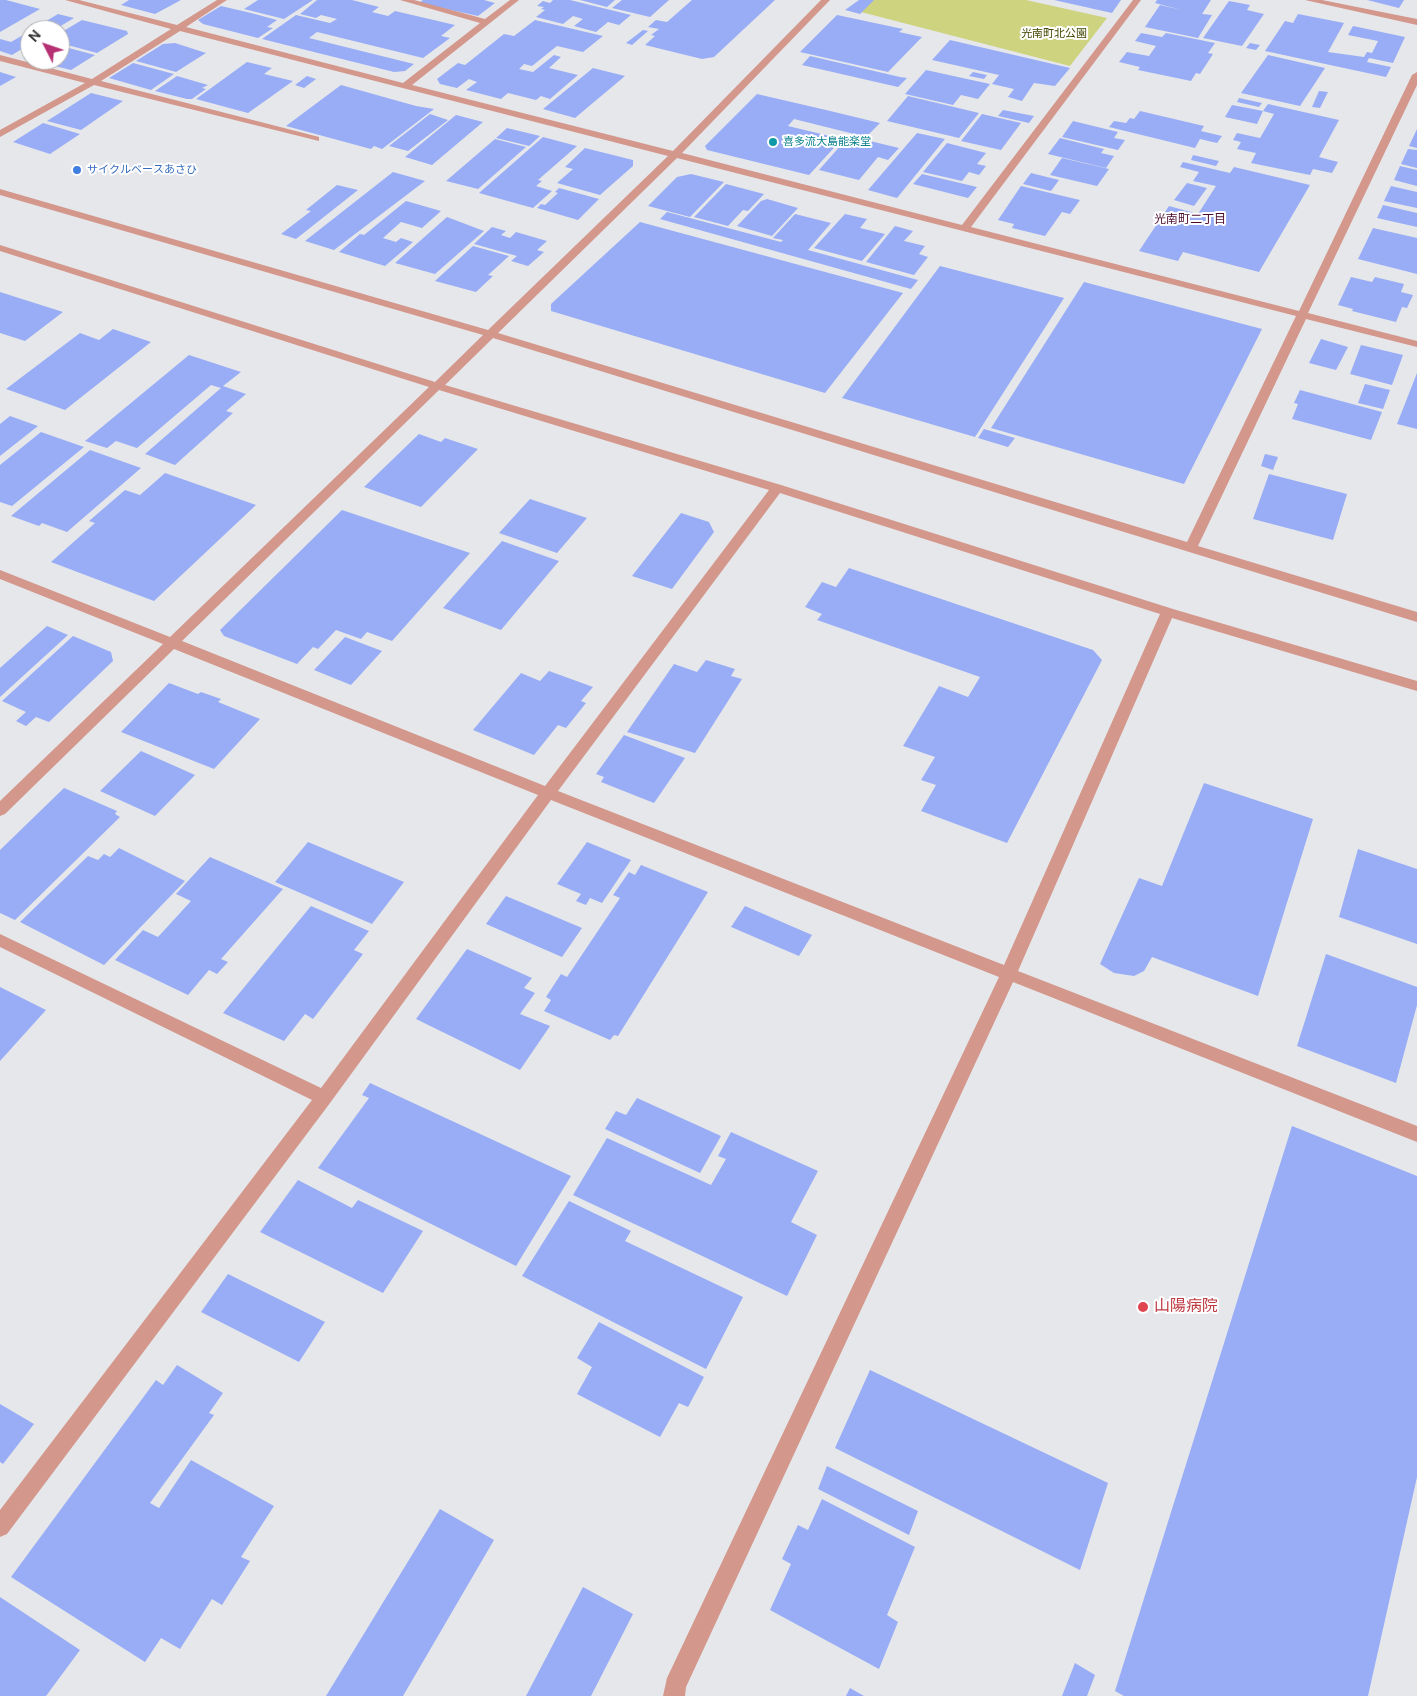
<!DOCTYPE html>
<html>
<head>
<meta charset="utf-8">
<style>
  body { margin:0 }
  #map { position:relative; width:1417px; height:1696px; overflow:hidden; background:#e6e7eb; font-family:"DM Sans",sans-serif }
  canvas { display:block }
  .north { position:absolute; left:20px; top:20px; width:50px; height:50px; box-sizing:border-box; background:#fff; border:1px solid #adadae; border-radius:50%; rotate:311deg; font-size:14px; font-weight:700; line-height:20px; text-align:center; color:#333335 }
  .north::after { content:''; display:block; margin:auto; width:18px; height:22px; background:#b63174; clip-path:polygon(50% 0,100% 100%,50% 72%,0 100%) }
</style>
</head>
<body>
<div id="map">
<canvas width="1417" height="1696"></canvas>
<div class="north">N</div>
</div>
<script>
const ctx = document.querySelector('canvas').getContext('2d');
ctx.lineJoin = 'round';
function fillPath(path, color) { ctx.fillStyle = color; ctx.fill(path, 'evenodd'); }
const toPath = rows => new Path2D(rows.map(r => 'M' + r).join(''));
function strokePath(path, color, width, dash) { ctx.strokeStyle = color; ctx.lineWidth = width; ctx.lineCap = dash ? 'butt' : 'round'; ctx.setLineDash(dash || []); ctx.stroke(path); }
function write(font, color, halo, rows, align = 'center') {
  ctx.font = font + ' "DM Sans","Noto Sans JP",sans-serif'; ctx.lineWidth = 4; ctx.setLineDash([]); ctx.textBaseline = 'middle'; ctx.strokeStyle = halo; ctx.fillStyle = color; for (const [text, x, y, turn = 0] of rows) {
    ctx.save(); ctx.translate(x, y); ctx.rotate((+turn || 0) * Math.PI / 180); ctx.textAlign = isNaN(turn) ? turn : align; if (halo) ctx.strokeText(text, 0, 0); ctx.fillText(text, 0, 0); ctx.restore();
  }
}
fillPath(toPath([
  [863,0,1026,0,1107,18,1070,66,853,10]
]), '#ced37f');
fillPath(toPath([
  [0,0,6,0,40,9,0,32],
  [129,0,181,0,155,14,121,5],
  [258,0,313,0,284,19,244,9],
  [317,0,352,0,379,7,372,12,388,16,395,11,455,25,441,36,450,38,423,58,317,32,309,38,414,64,405,71,394,72,262,39,296,15,330,23,337,19,321,15,316,18,300,14],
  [423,0,484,0,495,3,478,16,419,3],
  [553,0,570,0,631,15,619,25,608,22,596,32,574,26,583,19,573,16,563,24,536,17,545,10,541,9,544,7,537,6,543,1,550,3],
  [580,0,615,0,607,7],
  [622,0,669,0,650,17,612,8],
  [692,0,775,0,714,57,702,59,645,45,655,36,651,35,659,29,648,27,656,20,667,22],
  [859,0,874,0,860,14,845,10],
  [1054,0,1121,0,1112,13],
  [1157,0,1211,0,1202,14,1212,15,1198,38,1145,27,1160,5,1182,10,1155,3],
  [1367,0,1404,0,1399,8],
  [1229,1,1250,5,1247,10,1264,14,1242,46,1203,38],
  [221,6,251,13,277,20,267,27,273,28,258,38,203,24,198,20],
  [58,14,74,18,54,30,31,30],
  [1298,14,1344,23,1328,52,1364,57,1367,52,1372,53,1378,41,1348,35,1353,26,1405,37,1393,63,1369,58,1367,62,1391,67,1386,77,1265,51,1285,21,1293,23],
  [837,15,903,29,899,32,922,37,888,72,800,52],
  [82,20,127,31,128,34,97,53,60,43,60,33],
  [535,20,603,36,583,52,557,46,532,66,524,64,519,69,533,72,554,55,561,57,549,68,578,75,550,99,541,96,536,100,508,93,501,99,466,90,477,82,469,79,457,88,440,84,437,79,458,63,465,65,504,34,514,36],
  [643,30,648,31,632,45,626,43],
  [30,31,30,44,12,55,0,51,0,39,11,42],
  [1141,33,1162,37,1166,33,1215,43,1208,53,1213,54,1200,74,1196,73,1191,81,1138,70,1140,67,1119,62,1127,52,1149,56,1156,46,1135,41],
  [950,40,1070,68,1055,86,1034,83,1022,101,1008,97,1014,89,992,84,999,75,932,60],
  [175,43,206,53,176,72,136,61,163,44],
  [1250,43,1260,45,1256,50,1246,48],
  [60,46,65,47,95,55,71,70,35,61,60,60],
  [1268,55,1325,68,1300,106,1241,93],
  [810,56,900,77,907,78,898,87,802,65],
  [247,62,272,68,264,74,293,81,248,113,196,99],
  [133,63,174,74,151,90,109,78],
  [593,68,625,76,575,118,543,109],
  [926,70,990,84,978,99,961,95,953,105,905,94],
  [0,72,16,77,0,86],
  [973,72,987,75,984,79,969,76],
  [177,76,208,85,202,88,206,89,192,99,187,99,155,91],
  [307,76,316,79,304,88,295,85],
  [341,85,416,106,434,109,382,149,374,146,371,149,286,126],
  [1319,91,1328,92,1320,108,1312,107],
  [91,93,123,101,81,130,47,121],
  [757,94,826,110,880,123,866,137,794,119,788,126,842,139,809,175,707,150,705,146],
  [908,96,979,113,959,138,887,121],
  [1239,98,1262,103,1259,107,1237,102],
  [1268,104,1339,120,1319,157,1338,162,1332,173,1313,169,1310,175,1251,163,1256,153,1237,149,1241,142,1233,140,1237,133,1260,138,1274,114,1263,111,1257,124,1225,117,1232,105,1263,111],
  [1003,110,1034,116,1029,123,998,116],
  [1140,111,1204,126,1201,131,1222,136,1217,143,1200,139,1195,148,1109,127,1114,121,1126,123,1130,118,1134,119],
  [430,114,448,120,408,151,389,146],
  [982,114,1021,123,1001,150,961,141],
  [456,115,483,122,432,165,405,157],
  [1073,121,1118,132,1114,138,1125,140,1118,150,1062,137],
  [43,123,80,134,50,154,13,142],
  [507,128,540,136,529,146,496,138],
  [1417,129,1417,148,1409,146],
  [917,133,945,139,897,198,868,190],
  [849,136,899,148,888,160,878,157,859,180,819,170],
  [543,137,577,146,538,180,542,181,536,186,552,191,533,208,479,193],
  [1060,138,1104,149,1101,153,1114,156,1106,168,1048,154],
  [495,139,526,147,478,189,446,181],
  [947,143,986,153,977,164,986,166,979,175,969,172,962,181,923,172],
  [585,148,633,160,633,166,600,195,557,183,573,169,565,167],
  [1408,149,1417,150,1417,168,1401,164],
  [1193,155,1219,161,1216,166,1191,160],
  [1062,158,1109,169,1097,186,1050,175],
  [1183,162,1230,173,1234,167,1310,185,1259,272,1183,252,1178,261,1139,251,1169,206,1198,214,1216,186,1193,181,1199,172,1180,167],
  [1400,166,1417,170,1417,186,1394,180],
  [393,172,425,181,334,250,305,241],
  [1031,173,1059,180,1051,191,1023,184],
  [691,174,724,182,690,217,648,206,677,177],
  [922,174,977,187,968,198,913,184],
  [1187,183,1207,188,1194,206,1174,200],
  [726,184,764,194,748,211,743,210,728,226,694,217],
  [337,185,358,190,296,239,281,234,311,211,306,210],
  [1021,186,1080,200,1070,214,1062,212,1045,236,1012,228,1014,224,998,220],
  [1391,186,1417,192,1417,208,1384,201],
  [559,188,599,199,578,220,537,208,541,204,545,205,558,193,555,192],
  [767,199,798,208,772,236,737,226,761,201],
  [406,201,441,211,422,228,401,222,383,238,396,242,401,238,413,242,385,266,339,252,360,234,364,235],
  [1383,205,1417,213,1417,227,1377,218],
  [667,212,781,242,783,240,773,238,795,214,831,223,808,250,918,280,911,289,660,219],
  [845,214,867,219,860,228,885,234,862,261,814,248],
  [447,217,484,231,435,274,395,263],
  [640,222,903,293,825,393,551,311,551,304],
  [895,226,913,231,904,241,925,246,919,254,928,257,914,275,866,262],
  [492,227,506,231,501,235,510,238,516,232,547,241,537,250,544,252,528,266,511,261,517,256,474,244],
  [1373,228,1417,238,1417,274,1358,259],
  [473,246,509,256,488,275,493,276,476,292,435,281],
  [940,266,1064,298,975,437,842,398],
  [1351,277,1372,282,1375,277,1404,284,1401,292,1413,295,1407,308,1402,307,1396,322,1352,311,1353,309,1338,305],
  [1084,282,1262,329,1184,484,991,428],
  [0,292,63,312,25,341,0,333],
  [113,329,151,342,65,410,6,389,80,333,99,340],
  [1321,339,1348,347,1336,370,1309,363],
  [1361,345,1403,355,1392,385,1350,374],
  [189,355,241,372,223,386,246,394,226,411,233,413,175,465,145,454,221,388,211,385,137,448,116,441,107,448,85,441],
  [1417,373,1417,429,1397,424],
  [1365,384,1390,390,1383,409,1358,403],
  [1300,390,1382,412,1371,440,1292,419,1298,404,1294,403],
  [10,416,38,426,0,456,0,424],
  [984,429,1015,438,1008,447,978,438],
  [41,432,84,447,12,506,0,502,0,465],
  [419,434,441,442,445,438,478,449,421,507,364,487],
  [90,450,141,468,67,532,42,523,39,526,11,516],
  [1265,454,1278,457,1273,470,1261,466],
  [165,473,256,505,154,601,51,562,95,523,89,521,125,490,140,495],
  [1269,474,1347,494,1333,540,1253,519],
  [530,499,587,518,557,553,499,533],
  [342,510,470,553,392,641,367,632,361,639,336,630,318,649,313,647,297,664,224,636,220,630],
  [681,513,709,522,714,532,672,589,632,576],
  [502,541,559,561,501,630,443,608],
  [849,568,1093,650,1102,660,1007,843,921,811,936,785,921,780,935,757,903,746,939,686,968,697,980,677,817,620,822,614,805,607,822,582,836,587],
  [47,626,68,635,0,697,0,668],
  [73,636,111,652,113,661,49,722,36,717,26,726,16,721,26,712,2,701],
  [345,637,382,651,351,685,314,670],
  [706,660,735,669,731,676,742,679,695,753,627,732,674,664,697,672],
  [549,671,593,687,581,701,586,703,566,728,558,725,534,755,473,730,521,673,540,681],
  [169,683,198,694,201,692,221,699,218,702,260,719,214,769,121,732],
  [624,735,685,758,654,803,601,782,604,777,596,774],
  [141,751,195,775,155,816,100,791],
  [1204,783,1313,819,1258,996,1152,957,1144,971,1134,976,1114,973,1100,964,1139,878,1162,886],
  [64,788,117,811,115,814,120,817,15,920,0,913,0,850],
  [308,842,404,882,372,924,275,882],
  [587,842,631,860,602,903,590,898,586,905,576,901,581,894,557,884],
  [119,848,185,881,104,965,20,922,88,856,98,860,104,854,110,857],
  [1358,849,1417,869,1417,944,1339,917],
  [210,857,283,889,221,959,228,962,217,974,209,970,188,995,115,960,143,930,158,937,191,901,176,894],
  [641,865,708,892,618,1036,614,1035,610,1040,544,1011,551,1000,546,997,561,974,567,977,620,898,613,895,629,872,635,875],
  [506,896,582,928,562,957,486,924],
  [311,906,369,931,354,950,363,954,313,1019,305,1014,284,1041,223,1013],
  [745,906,812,935,799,956,731,927],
  [467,949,532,978,524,988,535,993,520,1014,550,1026,520,1070,416,1019],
  [1326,954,1417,987,1417,1005,1396,1083,1297,1046],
  [0,987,46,1010,0,1061],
  [370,1083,571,1176,516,1266,318,1168,369,1098,362,1095],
  [637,1098,721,1136,700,1173,605,1129,616,1111,626,1115],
  [1292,1126,1417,1176,1417,1477,1368,1696,1124,1696,1115,1691],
  [731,1132,818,1171,791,1222,817,1235,787,1296,573,1195,607,1138,711,1185,726,1159,718,1156],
  [298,1180,352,1208,358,1200,423,1231,383,1293,260,1232],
  [569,1201,631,1231,625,1241,743,1297,706,1369,522,1276],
  [228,1274,325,1322,299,1362,201,1312],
  [599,1322,704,1377,688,1407,679,1403,660,1437,577,1394,592,1367,577,1358],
  [177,1365,223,1393,209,1413,214,1415,150,1503,159,1508,191,1460,274,1506,241,1557,250,1561,222,1605,212,1599,180,1649,161,1638,145,1662,11,1577,156,1380,163,1385],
  [870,1370,1108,1483,1080,1570,835,1448],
  [0,1404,34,1424,3,1464,0,1462],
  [827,1466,918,1511,909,1535,818,1489],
  [822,1499,915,1547,887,1615,898,1622,879,1669,770,1610,791,1564,782,1559,798,1525,808,1530],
  [440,1509,494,1540,403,1696,326,1696],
  [583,1587,633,1614,591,1696,526,1696],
  [0,1597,80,1650,46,1696,0,1696],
  [1075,1663,1095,1675,1087,1696,1062,1696],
  [850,1688,864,1696,846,1696]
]), '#98adf5');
fillPath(toPath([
  [65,0,79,0,177,25,217,0,227,0,186,27,403,83,480,23,400,0,414,0,485,19,510,0,519,0,412,85,673,151,821,0,830,0,682,153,962,225,1133,0,1141,0,971,227,1299,311,1412,75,1417,72,1417,85,1308,313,1417,341,1417,347,1306,319,1198,546,1417,612,1417,622,493,338,445,385,781,485,1173,609,1417,681,1417,691,1172,618,1018,971,1417,1126,1417,1142,1013,982,686,1687,685,1696,663,1696,667,1678,999,977,551,800,330,1103,7,1534,0,1537,0,1510,312,1100,0,947,0,934,321,1088,538,795,174,649,5,814,0,816,0,801,163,644,0,579,0,570,170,637,429,387,0,251,0,245,435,382,483,335,0,195,0,189,488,330,668,156,180,31,101,81,319,137,319,141,94,85,0,137,0,130,85,83,0,61,0,55,92,79,171,29,65,0],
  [677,158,1296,316,1187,542,498,333,677,158],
  [439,390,769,490,545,786,182,641,439,390],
  [780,493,1160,614,1004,965,558,791,780,493],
  [1305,0,1322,0,1417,19,1417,25,1305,0]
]), '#d3978b');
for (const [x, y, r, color] of [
  [773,142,5,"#0f9aa8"],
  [77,170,5,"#3f7fe0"],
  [1143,1307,6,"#e0444e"]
]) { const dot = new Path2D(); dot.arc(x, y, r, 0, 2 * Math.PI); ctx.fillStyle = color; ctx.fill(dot); strokePath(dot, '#fff', 2); }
write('11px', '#474805', '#fff', [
  ["光南町北公園",1054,34]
]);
write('11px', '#0d838f', '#fff', [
  ["喜多流大島能楽堂",783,142]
], 'left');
write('11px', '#366cbe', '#fff', [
  ["サイクルベースあさひ",87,170]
], 'left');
write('12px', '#4c0b2d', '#fff', [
  ["光南町二丁目",1190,220]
]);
write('16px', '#be3a42', '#fff', [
  ["山陽病院",1154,1307]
], 'left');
</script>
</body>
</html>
